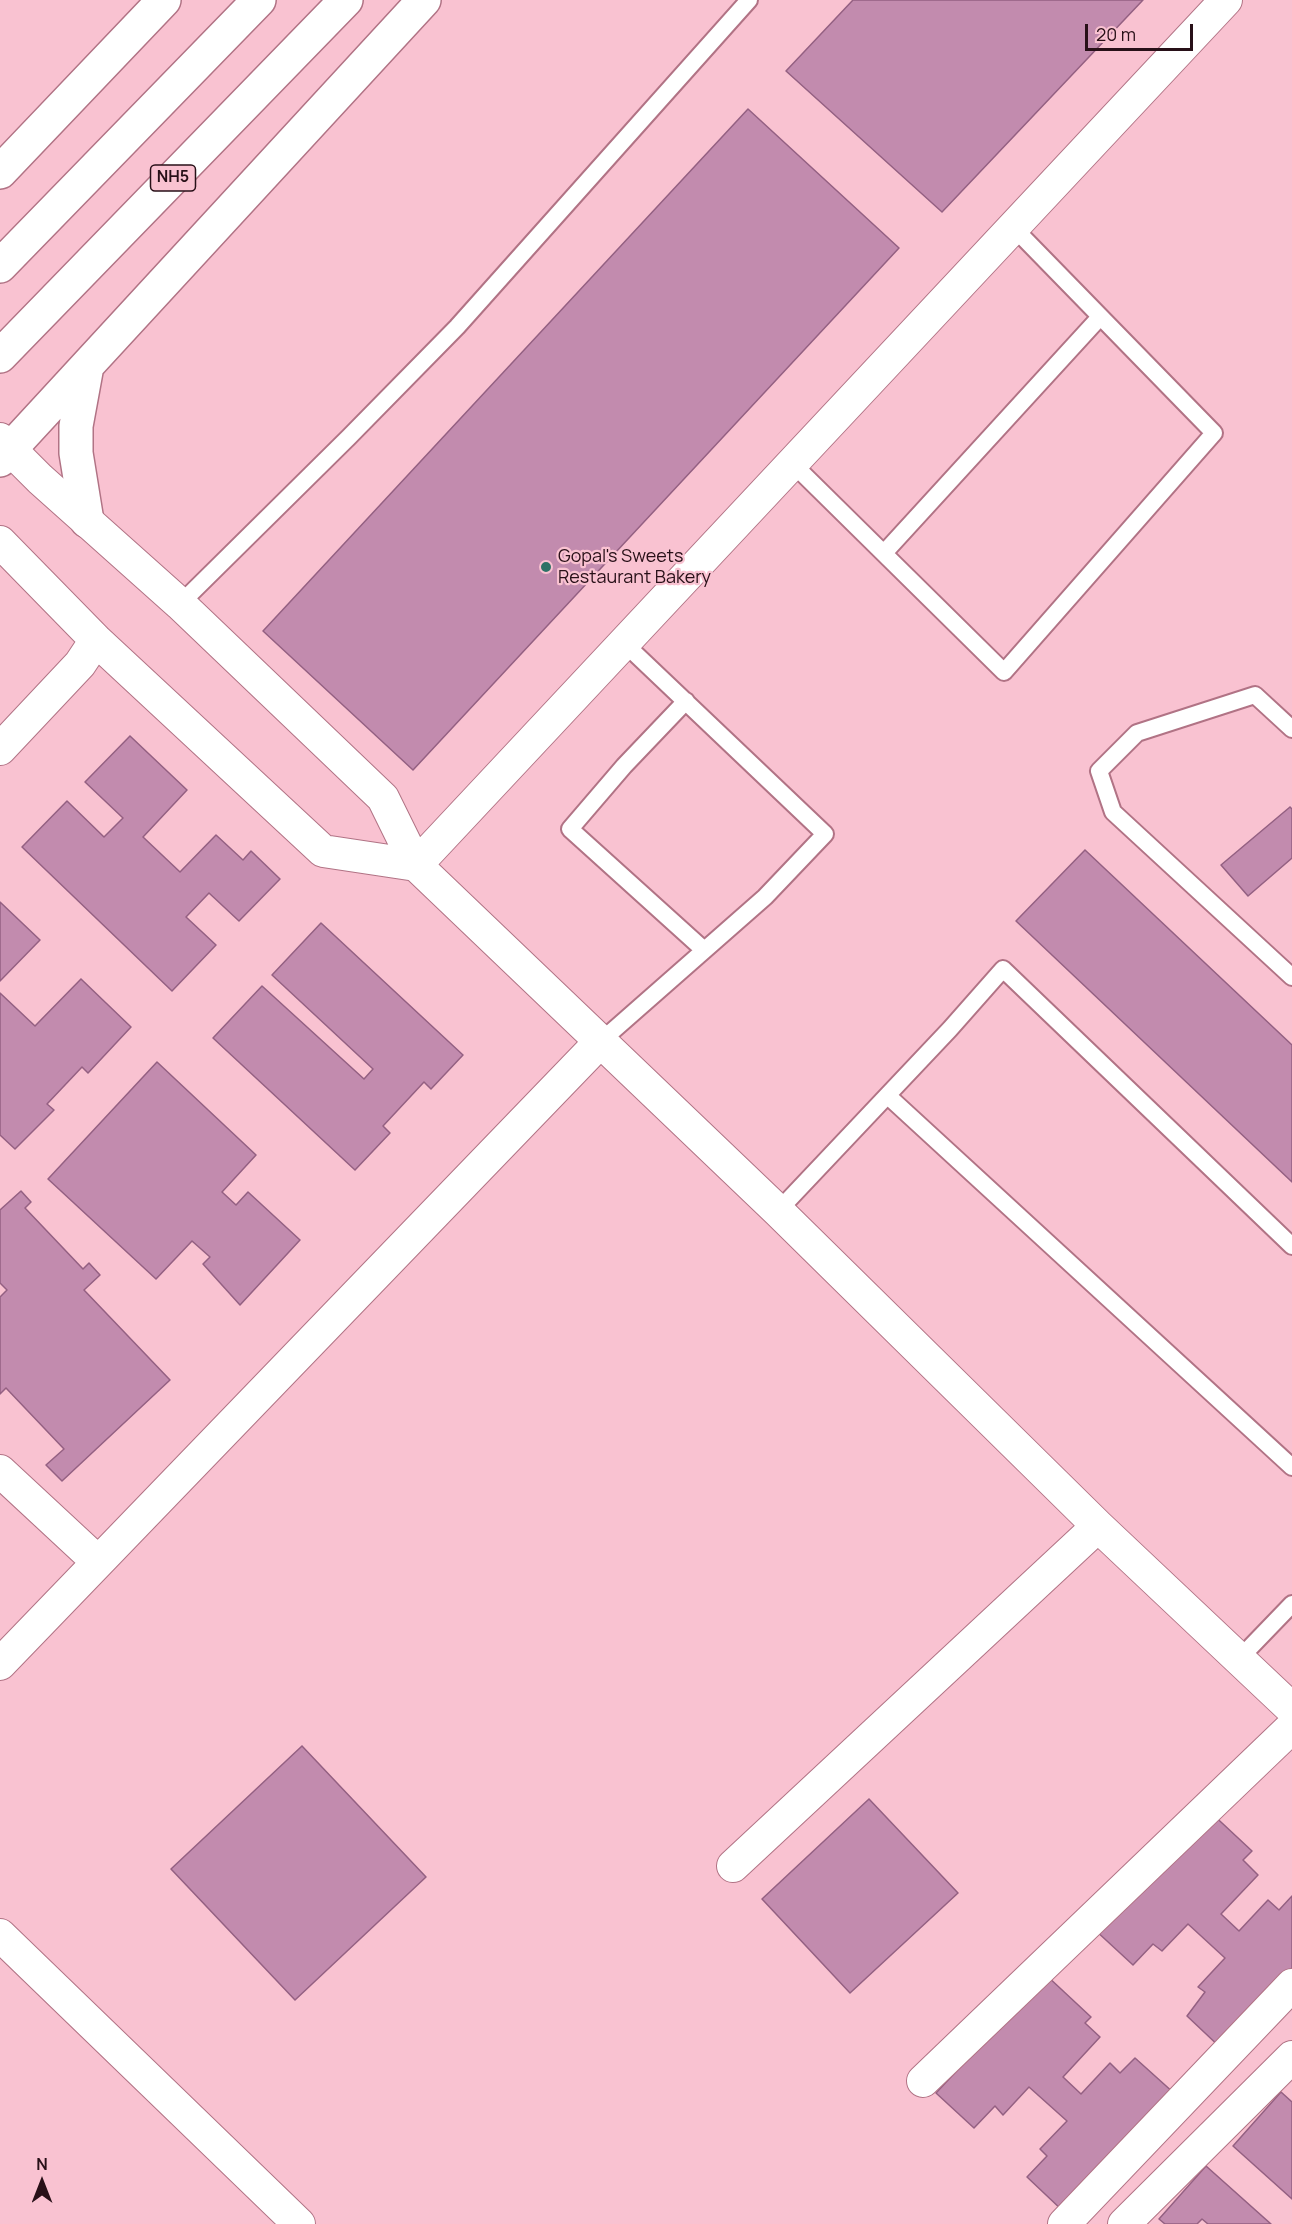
<!DOCTYPE html>
<html>
<head>
<meta charset="utf-8">
<style>
  body { margin:0 }
  #map { position:relative; width:1292px; height:2224px; overflow:hidden; background:#f9c2d1; font-family:Manrope,sans-serif }
  canvas { display:block }
  .north { position:absolute; left:12px; top:2152px; width:60px; height:60px; -webkit-text-stroke:4px #f9c2d1; paint-order:stroke; rotate:0deg; font-size:16px; font-weight:700; line-height:24px; text-align:center; color:#281018 }
  .north::after { content:''; display:block; margin:auto; width:21px; height:27px; background:#281018; clip-path:polygon(50% 0,100% 100%,50% 72%,0 100%) }
  .scale { position:absolute; left:1085px; top:24px; width:108px; height:27px; box-sizing:border-box; border:3px solid #281018; border-top:0; padding-left:8px; font-size:18px; line-height:21px; white-space:nowrap; color:#281018; -webkit-text-stroke:4px #f9c2d1; paint-order:stroke }
</style>
</head>
<body>
<div id="map">
<canvas width="1292" height="2224"></canvas>
<div class="north">N</div>
<div class="scale">20 m</div>
</div>
<script>
const ctx = document.querySelector('canvas').getContext('2d');
ctx.lineJoin = 'round';
function fillPath(path, color) { ctx.fillStyle = color; ctx.fill(path, 'evenodd'); }
const toPath = rows => new Path2D(rows.map(r => 'M' + r).join(''));
function strokePath(path, color, width, dash) { ctx.strokeStyle = color; ctx.lineWidth = width; ctx.lineCap = dash ? 'butt' : 'round'; ctx.setLineDash(dash || []); ctx.stroke(path); }
function write(font, color, halo, rows, align = 'center') {
  ctx.font = font + ' Manrope,sans-serif'; ctx.lineWidth = 4.5; ctx.setLineDash([]); ctx.textBaseline = 'middle'; ctx.strokeStyle = halo; ctx.fillStyle = color; for (const [text, x, y, turn = 0] of rows) {
    ctx.save(); ctx.translate(x, y); ctx.rotate((+turn || 0) * Math.PI / 180); ctx.textAlign = isNaN(turn) ? turn : align; if (halo) ctx.strokeText(text, 0, 0); ctx.fillText(text, 0, 0); ctx.restore();
  }
}
const building = toPath([
  [853,0,1143,0,942,212,786,71,853,0],
  [748,109,899,248,413,770,263,631,748,109],
  [130,736,187,790,143,837,180,872,216,835,243,860,251,851,280,879,239,921,209,893,186,917,216,945,172,991,22,847,67,801,104,837,123,818,85,782,130,736],
  [1290,807,1292,809,1292,858,1248,896,1221,865,1290,807],
  [1085,850,1292,1045,1292,1182,1016,921,1085,850],
  [0,902,40,940,0,981,0,902],
  [321,923,463,1055,431,1089,424,1082,383,1126,390,1133,355,1170,213,1038,262,986,364,1079,373,1069,272,975,321,923],
  [81,979,131,1027,88,1073,82,1067,47,1104,54,1110,15,1149,0,1135,0,993,35,1026,81,979],
  [157,1062,256,1155,222,1192,236,1205,248,1192,300,1240,240,1305,203,1264,210,1257,192,1241,156,1279,48,1179,157,1062],
  [21,1191,31,1202,25,1208,83,1269,89,1263,100,1275,84,1290,170,1380,62,1481,46,1465,64,1449,6,1388,0,1394,0,1297,7,1290,0,1283,0,1210,21,1191],
  [302,1746,426,1877,295,2000,171,1869,302,1746],
  [869,1799,958,1893,850,1993,762,1899,869,1799],
  [1207,1809,1252,1851,1243,1860,1258,1875,1221,1914,1239,1931,1268,1900,1279,1910,1292,1896,1292,1975,1223,2050,1187,2016,1205,1992,1198,1987,1225,1958,1188,1924,1162,1951,1153,1944,1133,1965,1094,1929,1207,1809],
  [1046,1975,1091,2017,1085,2023,1100,2037,1063,2077,1081,2094,1110,2063,1120,2073,1135,2058,1175,2094,1064,2212,1027,2177,1047,2156,1040,2149,1067,2121,1029,2087,1003,2115,995,2106,974,2128,936,2093,1046,1975],
  [1281,2092,1292,2102,1292,2199,1233,2146,1281,2092],
  [1206,2166,1271,2224,1208,2224,1202,2219,1197,2224,1165,2224,1159,2219,1206,2166]
]);
fillPath(building, '#c28bae');
strokePath(building, '#946082', 1.5);
const service = toPath([
  [792,463,1004,672,1214,433,1013,227],
  [884,553,1100,317],
  [180,604,349,437,457,327,749,0],
  [686,701,624,766,570,829,704,950],
  [1292,729,1255,695,1137,733,1099,771,1113,812,1292,977],
  [600,1042,765,897,825,834,624,643],
  [888,1096,1292,1467],
  [778,1211,950,1029,1003,969,1292,1246],
  [1239,1659,1292,1604]
]);
const minor = toPath([
  [0,439,40,479,180,604,383,798,416,865,778,1211,1098,1526,1292,1709],
  [0,542,96,640,323,851,416,865],
  [0,749,80,664,96,640],
  [416,865,1226,0],
  [0,1471,98,1562],
  [0,1664,600,1042],
  [733,1866,1098,1526],
  [0,1935,299,2224],
  [923,2081,1292,1727],
  [1064,2224,1292,1985],
  [1124,2224,1292,2057]
]);
const tertiary = toPath([
  [0,172,164,0],
  [87,366,76,426,76,453,87,521],
  [0,460,424,0]
]);
const trunk = toPath([
  [0,266,259,0],
  [0,356,346,0]
]);
strokePath(service, '#b17385', 20);
strokePath(minor, '#b17385', 34);
strokePath(tertiary, '#b17385', 36);
strokePath(trunk, '#b17385', 36);
strokePath(service, '#fff', 16);
strokePath(minor, '#fff', 32);
strokePath(tertiary, '#fff', 33);
strokePath(trunk, '#fff', 33);
for (const [x, y, r, color] of [
  [546,567,6,"#2c7266"]
]) { const dot = new Path2D(); dot.arc(x, y, r, 0, 2 * Math.PI); ctx.fillStyle = color; ctx.fill(dot); strokePath(dot, '#f9c2d1', 2); }
for (const [x, y, w] of [
  [173,178,45]
]) { const box = new Path2D(); box.roundRect(x - w / 2, y - 13, w, 26, 4.5); ctx.fillStyle = '#f9c2d1'; ctx.fill(box); strokePath(box, '#281018', 1.5); }
write('bold 16px', '#281018', null, [
  ["NH5",173,178]
]);
write('18px', '#281018', '#f9c2d1', [
  ["Gopal's Sweets",558,557],
  ["Restaurant Bakery",558,578]
], 'left');
</script>
</body>
</html>
